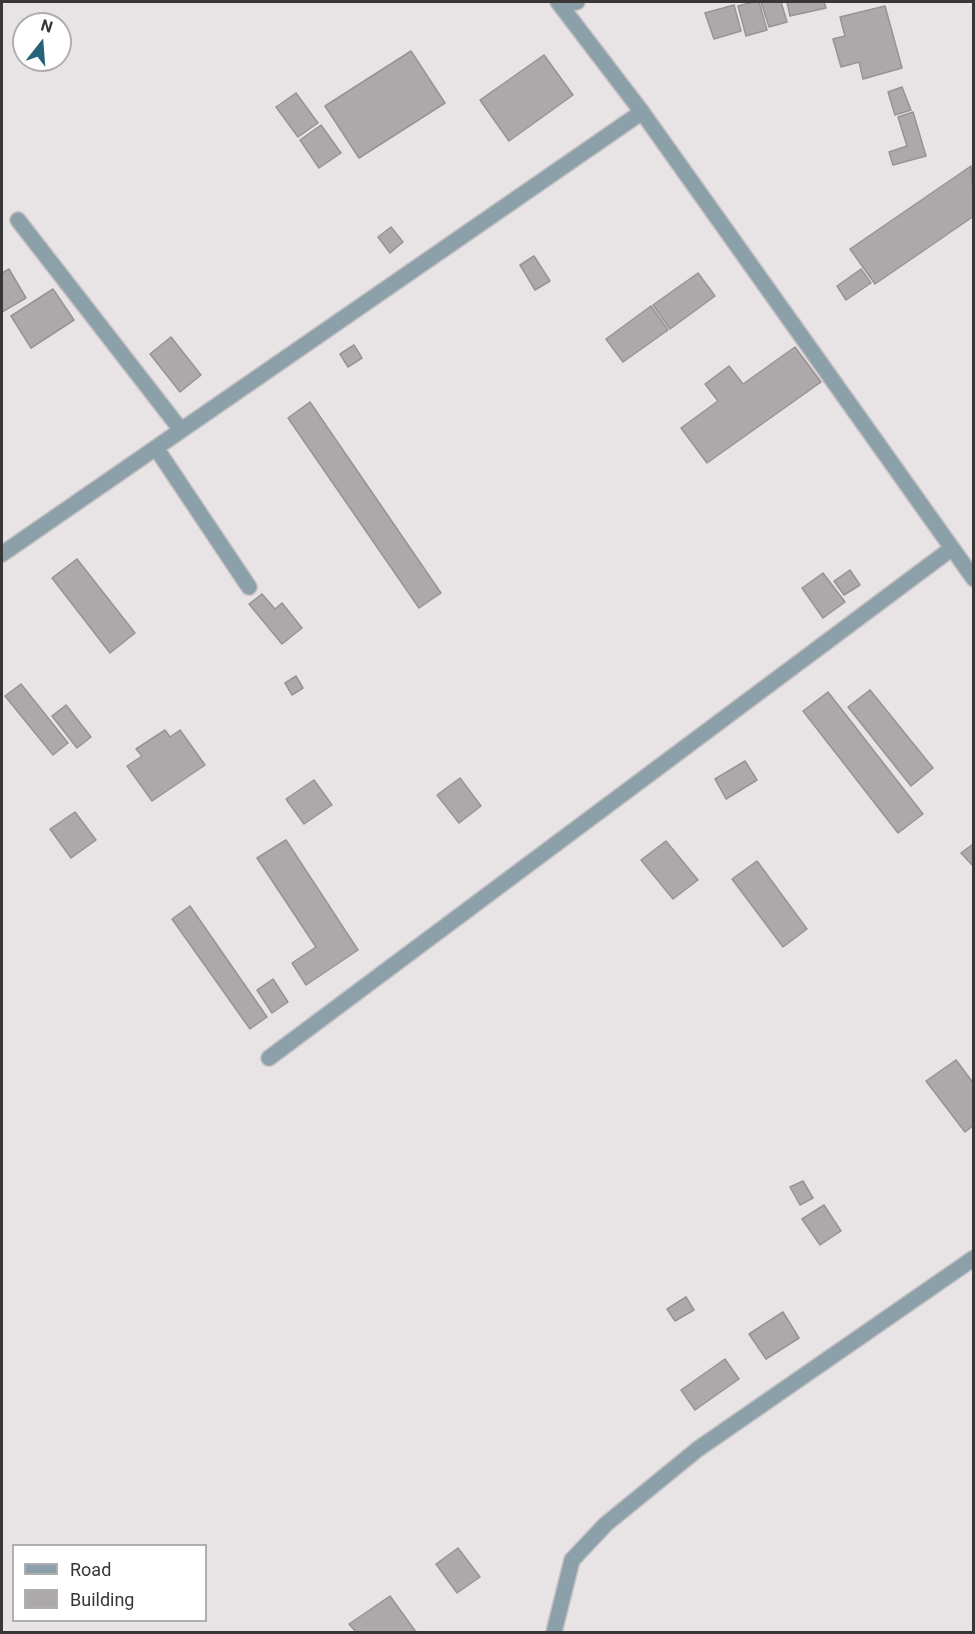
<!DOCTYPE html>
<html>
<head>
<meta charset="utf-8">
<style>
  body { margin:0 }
  #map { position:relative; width:975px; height:1634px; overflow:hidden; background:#e8e3e5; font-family:Roboto,sans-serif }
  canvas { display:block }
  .frame { position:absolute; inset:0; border:3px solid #383637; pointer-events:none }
  .legend { position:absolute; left:12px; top:1544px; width:195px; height:78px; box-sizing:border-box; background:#fff; border:2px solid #afafaf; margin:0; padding:8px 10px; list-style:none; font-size:18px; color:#383637 }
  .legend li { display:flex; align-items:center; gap:12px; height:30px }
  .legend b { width:30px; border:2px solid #afafaf }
  .north { position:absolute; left:12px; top:12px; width:60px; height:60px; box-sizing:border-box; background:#fff; border:2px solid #afafaf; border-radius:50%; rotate:17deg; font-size:16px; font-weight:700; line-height:24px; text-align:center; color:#383637 }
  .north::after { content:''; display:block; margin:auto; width:21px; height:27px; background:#256379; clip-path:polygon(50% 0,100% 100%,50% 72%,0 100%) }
</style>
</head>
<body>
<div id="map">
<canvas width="975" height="1634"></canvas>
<div class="frame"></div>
<ul class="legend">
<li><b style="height:8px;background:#8ca0a9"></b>Road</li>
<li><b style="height:16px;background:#ada9ab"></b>Building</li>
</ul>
<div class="north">N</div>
</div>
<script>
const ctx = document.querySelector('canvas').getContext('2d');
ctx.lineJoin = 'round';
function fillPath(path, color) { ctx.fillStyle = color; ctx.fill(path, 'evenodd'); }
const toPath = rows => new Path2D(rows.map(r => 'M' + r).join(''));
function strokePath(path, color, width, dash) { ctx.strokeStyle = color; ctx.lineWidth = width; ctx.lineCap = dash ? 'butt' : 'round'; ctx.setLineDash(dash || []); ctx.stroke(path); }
const building = toPath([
  [753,2,759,2,767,30,746,36,738,6,753,2],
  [761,2,781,2,787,22,769,27,761,2],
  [787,2,824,2,826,8,790,16,787,2],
  [734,5,741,31,714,39,705,13,734,5],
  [885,6,902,68,863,79,859,62,841,67,833,39,845,36,840,17,885,6],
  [411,51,445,103,359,158,325,106,411,51],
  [544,55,573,95,509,141,480,100,544,55],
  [902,87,911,110,895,115,888,92,902,87],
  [296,93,318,123,298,137,276,107,296,93],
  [913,112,926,156,893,165,889,152,907,146,898,117,913,112],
  [321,125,341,153,319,168,300,140,321,125],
  [971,166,974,216,875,284,850,249,971,166],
  [391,227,403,242,390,253,378,237,391,227],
  [534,256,550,281,535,290,520,265,534,256],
  [9,269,26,298,2,312,2,273,9,269],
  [861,269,871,283,846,300,837,286,861,269],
  [698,273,715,296,670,329,653,305,698,273],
  [53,289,74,320,31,348,11,316,53,289],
  [651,306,668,330,623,362,606,339,651,306],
  [171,337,201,375,180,392,150,354,171,337],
  [354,345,362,358,348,367,340,354,354,345],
  [795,347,821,382,707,463,681,428,718,401,705,384,729,366,743,384,795,347],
  [310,402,441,593,419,608,288,418,310,402],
  [77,559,135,633,110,653,52,578,77,559],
  [850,570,860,585,844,595,834,581,850,570],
  [823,573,845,602,823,618,802,588,823,573],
  [262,594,275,609,282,603,302,628,282,644,249,604,262,594],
  [296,676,303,688,292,695,285,683,296,676],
  [21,684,68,743,53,755,5,696,21,684],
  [870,690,933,768,911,786,848,707,870,690],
  [828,692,923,814,898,833,803,711,828,692],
  [66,705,91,737,77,748,52,716,66,705],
  [165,730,170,737,180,730,205,765,152,801,127,766,142,756,136,749,165,730],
  [745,761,757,780,726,799,715,779,745,761],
  [460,778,481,806,459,823,437,795,460,778],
  [314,780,332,805,304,824,286,799,314,780],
  [75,812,96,840,71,858,50,829,75,812],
  [286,840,358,950,306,985,292,963,316,947,257,858,286,840],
  [666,841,698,880,673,899,641,860,666,841],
  [973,844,974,844,974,867,961,853,973,844],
  [757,861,807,929,783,947,732,879,757,861],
  [190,906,267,1017,250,1029,172,919,190,906],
  [273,979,288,1002,272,1013,257,990,273,979],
  [956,1060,974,1084,974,1125,965,1132,926,1081,956,1060],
  [803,1181,813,1198,800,1205,790,1187,803,1181],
  [824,1205,841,1231,820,1245,802,1219,824,1205],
  [686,1297,694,1310,675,1321,667,1309,686,1297],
  [783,1312,799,1338,766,1359,749,1334,783,1312],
  [725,1359,739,1379,695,1410,681,1390,725,1359],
  [458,1548,480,1577,457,1593,436,1564,458,1548],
  [390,1596,416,1632,356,1632,349,1624,390,1596]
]);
fillPath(building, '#ada9ab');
strokePath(building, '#979395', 1.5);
const lane = toPath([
  [561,5,577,2],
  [18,220,181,430],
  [156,448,249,587]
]);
const street = toPath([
  [642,112,974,579],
  [2,554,642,112,558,2],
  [269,1058,951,549],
  [554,1632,572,1560,606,1524,698,1449,974,1258]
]);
strokePath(lane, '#c5c0c2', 18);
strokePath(street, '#c5c0c2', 18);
strokePath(lane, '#8ca0a9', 15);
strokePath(street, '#8ca0a9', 15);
</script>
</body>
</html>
